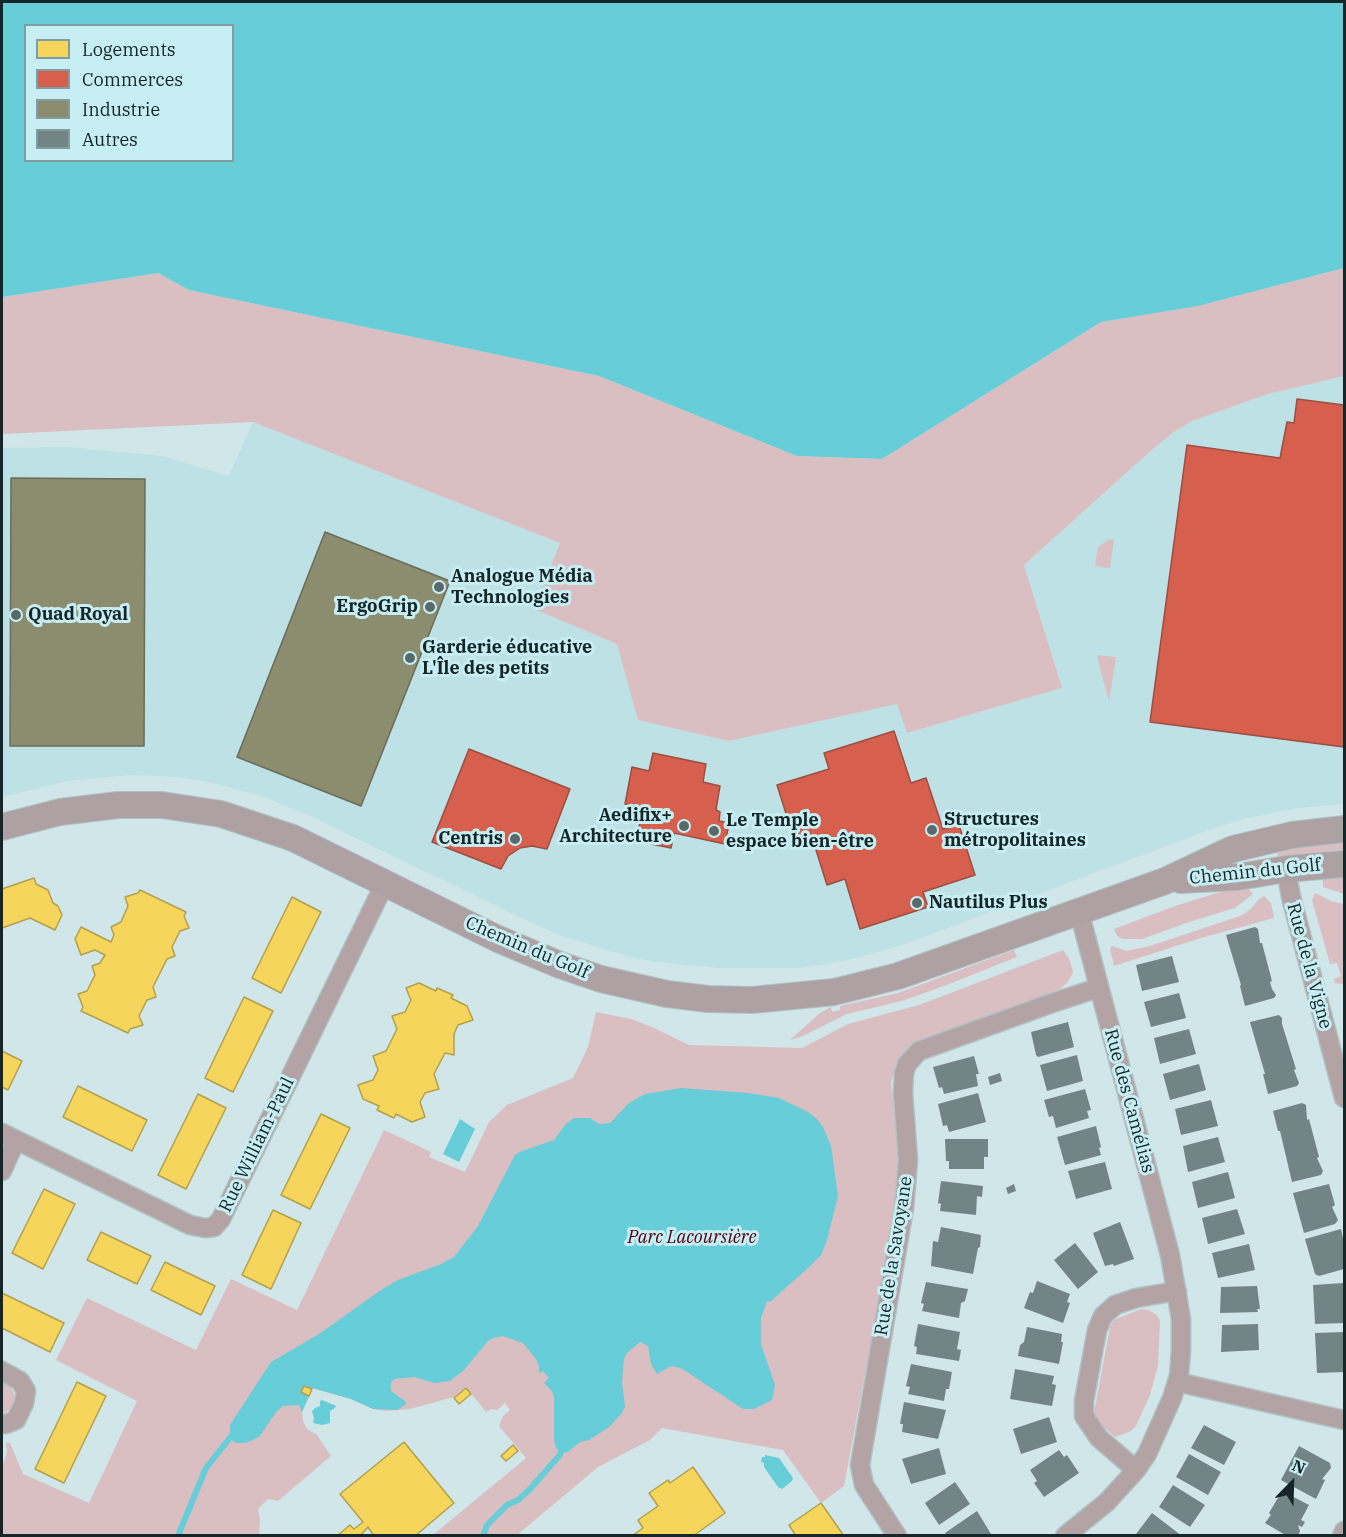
<!DOCTYPE html>
<html>
<head>
<meta charset="utf-8">
<style>
  body { margin:0 }
  #map { position:relative; width:1346px; height:1537px; overflow:hidden; background:#d0e6e8; font-family:"IBM Plex Serif",serif }
  canvas { display:block }
  .frame { position:absolute; inset:0; border:3px solid #162527; pointer-events:none }
  .legend { position:absolute; left:24px; top:24px; width:210px; height:138px; box-sizing:border-box; background:#c6eef3; border:2px solid #809ea1; margin:0; padding:8px 10px; list-style:none; font-size:18px; color:#162527 }
  .legend li { display:flex; align-items:center; gap:12px; height:30px }
  .legend b { width:30px; border:2px solid #809ea1 }
  .north { position:absolute; left:1262px; top:1453px; width:60px; height:60px; -webkit-text-stroke:4px #c6eef3; paint-order:stroke; rotate:23deg; font-size:16px; font-weight:700; line-height:24px; text-align:center; color:#162527 }
  .north::after { content:''; display:block; margin:auto; width:21px; height:27px; background:#162527; clip-path:polygon(50% 0,100% 100%,50% 72%,0 100%) }
</style>
</head>
<body>
<div id="map">
<canvas width="1346" height="1537"></canvas>
<div class="frame"></div>
<ul class="legend">
<li><b style="height:16px;background:#f6d55c"></b>Logements</li>
<li><b style="height:16px;background:#d6604d"></b>Commerces</li>
<li><b style="height:16px;background:#8c8c6e"></b>Industrie</li>
<li><b style="height:16px;background:#728486"></b>Autres</li>
</ul>
<div class="north">N</div>
</div>
<script>
const ctx = document.querySelector('canvas').getContext('2d');
ctx.lineJoin = 'round';
function fillPath(path, color) { ctx.fillStyle = color; ctx.fill(path, 'evenodd'); }
const toPath = rows => new Path2D(rows.map(r => 'M' + r).join(''));
function strokePath(path, color, width, dash) { ctx.strokeStyle = color; ctx.lineWidth = width; ctx.lineCap = dash ? 'butt' : 'round'; ctx.setLineDash(dash || []); ctx.stroke(path); }
function write(font, color, halo, rows, align = 'center') {
  ctx.font = font + ' "IBM Plex Serif",serif'; ctx.lineWidth = 6; ctx.setLineDash([]); ctx.textBaseline = 'middle'; ctx.strokeStyle = halo; ctx.fillStyle = color; for (const [text, x, y, turn = 0] of rows) {
    ctx.save(); ctx.translate(x, y); ctx.rotate((+turn || 0) * Math.PI / 180); ctx.textAlign = isNaN(turn) ? turn : align; if (halo) ctx.strokeText(text, 0, 0); ctx.fillText(text, 0, 0); ctx.restore();
  }
}
fillPath(toPath([
  [1344,376,1344,804,1298,808,1247,818,1217,827,900,946,844,961,798,968,719,968,657,962,630,957,562,936,528,921,308,815,261,796,217,784,180,777,128,775,68,781,2,797,2,448,67,447,162,456,229,476,253,422,560,543,535,609,617,644,639,720,729,741,897,704,908,733,1062,688,1024,565,1154,448,1174,432,1192,421,1268,394]
]), '#bee1e6');
fillPath(toPath([
  [1344,268,1344,376,1268,394,1192,421,1174,432,1154,448,1024,565,1062,688,907,733,897,704,729,741,638,720,617,644,534,609,560,543,253,422,2,434,2,297,158,273,189,290,599,376,797,456,882,459,1101,322,1198,306],
  [1110,539,1114,540,1110,568,1095,566,1098,547],
  [1098,655,1116,657,1109,701,1098,661],
  [1344,841,1344,853,1278,858,1277,850],
  [1344,876,1344,894,1323,887,1323,881,1320,879,1327,877],
  [1247,887,1253,894,1235,908,1189,922,1142,939,1123,939,1117,936,1114,929,1175,906,1227,890],
  [1315,893,1331,901,1344,904,1343,984,1335,983,1334,979,1341,976,1337,963,1330,964,1312,900],
  [1264,896,1271,903,1274,918,1201,938,1114,966,1110,949,1112,946,1127,951,1150,946,1240,916,1250,910,1259,899],
  [1014,950,1017,957,944,986,902,1001,847,1014,803,1036,790,1040,820,1013,831,1007,832,1012,840,1010,840,1006,898,993],
  [1063,950,1069,958,1073,972,1068,982,1060,989,916,1043,909,1047,897,1064,891,1083,898,1142,898,1169,895,1213,844,1486,821,1503,783,1450,662,1428,650,1440,598,1467,517,1535,433,1535,526,1458,499,1426,503,1416,510,1410,505,1403,497,1410,491,1409,486,1412,466,1387,454,1397,410,1409,385,1411,373,1409,351,1399,305,1386,302,1392,309,1396,302,1412,303,1421,307,1429,317,1435,331,1456,278,1501,268,1499,258,1509,260,1520,259,1535,2,1536,2,1466,7,1453,6,1443,10,1443,23,1474,89,1503,137,1401,56,1360,87,1298,196,1350,231,1279,297,1310,384,1130,431,1152,429,1157,465,1172,489,1122,507,1105,573,1078,588,1047,596,1012,631,1019,652,1027,689,1045,802,1048,848,1024,919,1005],
  [1141,1309,1148,1310,1157,1315,1160,1321,1158,1365,1150,1395,1136,1426,1131,1431,1115,1437,1098,1422,1094,1413,1110,1327,1114,1320],
  [2,1381,10,1386,15,1396,11,1408,6,1412,2,1413]
]), '#dabfc2');
fillPath(toPath([
  [2,2,1344,2,1344,268,1198,306,1101,322,882,459,797,456,599,376,189,290,158,273,2,297],
  [26,26,232,26,232,160,26,160],
  [681,1088,748,1093,779,1098,808,1112,817,1119,823,1127,831,1146,838,1196,827,1240,821,1255,809,1267,770,1302,767,1301,761,1318,761,1344,775,1385,772,1400,754,1409,743,1409,681,1368,671,1366,657,1374,651,1364,648,1346,640,1342,628,1352,624,1358,622,1382,625,1407,622,1413,609,1427,589,1440,580,1442,568,1452,561,1453,556,1448,554,1440,554,1397,552,1391,544,1383,549,1378,543,1371,539,1373,539,1366,536,1359,523,1343,503,1336,493,1338,488,1341,464,1370,450,1381,435,1383,414,1377,394,1379,391,1383,391,1391,405,1401,406,1404,397,1410,373,1409,351,1399,305,1386,302,1392,309,1396,302,1412,299,1405,283,1406,277,1411,259,1437,246,1443,236,1443,230,1439,230,1425,271,1362,319,1334,381,1290,398,1280,441,1264,454,1257,478,1226,515,1155,522,1151,554,1140,565,1125,574,1118,590,1118,599,1124,610,1123,629,1103,645,1094],
  [460,1119,475,1129,459,1162,443,1154],
  [322,1400,336,1406,335,1408,330,1411,330,1423,322,1425,313,1423,314,1418,312,1411,315,1408,320,1406,320,1401],
  [765,1455,779,1458,793,1478,792,1481,782,1489,778,1487,764,1467,764,1463,761,1462,762,1457,765,1457]
]), '#66cdd9');
const homes = toPath([
  [34,878,36,884,48,890,53,903,58,906,62,915,55,930,30,918,2,928,2,889,34,878],
  [140,890,186,912,184,916,189,928,180,931,172,947,175,956,167,959,153,987,156,997,147,1000,139,1016,143,1025,130,1029,128,1033,81,1011,83,1007,78,994,87,991,95,975,92,966,100,963,105,955,95,950,81,955,75,939,81,927,111,942,114,935,111,927,121,922,128,906,125,897,138,893,140,890],
  [292,897,321,912,281,993,252,978,292,897],
  [419,983,436,991,437,988,453,995,451,998,467,1006,473,1020,458,1025,454,1034,454,1055,445,1053,434,1074,439,1089,425,1093,420,1102,425,1117,412,1122,396,1114,394,1118,377,1110,379,1106,363,1099,358,1085,373,1080,378,1070,373,1056,386,1051,397,1029,392,1016,405,1012,411,1000,406,988,419,983],
  [244,997,273,1011,233,1092,205,1078,244,997],
  [2,1051,22,1061,8,1090,2,1087,2,1051],
  [78,1086,147,1120,132,1151,63,1117,78,1086],
  [198,1094,226,1108,186,1189,158,1175,198,1094],
  [321,1114,350,1128,310,1209,281,1195,321,1114],
  [44,1189,75,1204,43,1269,12,1253,44,1189],
  [273,1210,301,1223,271,1289,242,1275,273,1210],
  [101,1232,151,1256,137,1284,87,1260,101,1232],
  [165,1262,215,1286,201,1315,151,1290,165,1262],
  [2,1293,64,1323,50,1352,2,1328,2,1293],
  [77,1382,106,1396,64,1483,35,1469,77,1382],
  [304,1386,312,1389,309,1396,301,1392,304,1386],
  [466,1388,471,1394,459,1404,454,1398,466,1388],
  [404,1442,454,1503,415,1536,374,1536,368,1527,360,1536,337,1536,350,1525,354,1529,363,1522,340,1494,404,1442],
  [513,1445,518,1451,506,1461,501,1456,513,1445],
  [693,1467,725,1513,693,1536,632,1536,643,1528,638,1520,658,1506,649,1493,668,1480,670,1483,693,1467],
  [821,1503,844,1536,796,1536,789,1525,821,1503]
]);
fillPath(homes, '#f6d55c');
strokePath(homes, '#b3a04c', 1.5);
const shops = toPath([
  [1297,399,1344,405,1344,747,1150,722,1187,445,1280,458,1287,422,1294,423,1297,399],
  [894,731,911,783,926,778,943,829,959,825,975,875,923,892,928,907,860,929,845,879,827,885,811,834,794,839,777,785,829,769,824,753,894,731],
  [469,749,570,789,547,849,532,846,520,848,508,856,501,869,432,842,469,749],
  [653,753,706,764,703,782,720,786,716,810,720,812,719,821,729,823,725,844,674,833,671,848,636,841,640,822,633,819,634,805,625,804,632,767,649,771,653,753]
]);
fillPath(shops, '#d6604d');
strokePath(shops, '#9c4e42', 1.5);
const industry = toPath([
  [11,478,145,479,144,746,10,746,11,478],
  [325,532,450,581,361,806,237,757,325,532]
]);
fillPath(industry, '#8c8c6e');
strokePath(industry, '#696d59', 1.5);
strokePath(toPath([
  [178,1536,206,1468,233,1434],
  [483,1536,487,1525,507,1505,518,1500,530,1489,559,1456,564,1446]
]), '#66cdd9', 6);
fillPath(toPath([
  [1255,927,1258,929,1260,943,1262,943,1272,981,1270,982,1272,989,1276,995,1274,998,1245,1006,1240,986,1241,985,1226,935],
  [1172,956,1179,982,1142,991,1136,965],
  [1179,993,1186,1018,1151,1027,1144,1002],
  [1279,1015,1282,1018,1282,1024,1296,1069,1294,1070,1299,1083,1297,1086,1268,1094,1263,1074,1265,1074,1250,1022],
  [1068,1022,1074,1047,1038,1057,1036,1055,1031,1032],
  [1189,1029,1196,1054,1160,1064,1154,1038],
  [1077,1055,1083,1081,1047,1091,1040,1065],
  [974,1056,979,1074,976,1074,978,1086,944,1094,942,1087,939,1088,933,1067],
  [1199,1064,1206,1090,1170,1100,1163,1074],
  [1000,1073,1002,1081,990,1085,988,1077],
  [1085,1089,1091,1110,1087,1111,1089,1118,1056,1128,1053,1116,1049,1117,1044,1100],
  [978,1093,986,1122,949,1132,947,1125,943,1126,938,1104],
  [1211,1100,1218,1126,1181,1135,1175,1109],
  [1302,1103,1306,1105,1307,1120,1309,1119,1319,1157,1317,1158,1323,1171,1321,1175,1292,1182,1280,1131,1278,1131,1273,1111],
  [1096,1126,1101,1147,1099,1148,1101,1155,1065,1165,1057,1137],
  [1218,1137,1225,1162,1188,1172,1183,1146],
  [945,1139,988,1139,988,1157,984,1157,984,1169,949,1169,949,1161,946,1161],
  [1105,1162,1112,1189,1076,1199,1068,1171],
  [1228,1172,1235,1198,1198,1208,1192,1182],
  [941,1181,983,1186,982,1197,977,1196,976,1215,940,1211,941,1204,938,1203],
  [1014,1184,1016,1191,1008,1194,1006,1188],
  [1329,1184,1335,1205,1332,1207,1338,1220,1335,1224,1304,1233,1293,1193],
  [1237,1209,1245,1234,1208,1244,1202,1218],
  [1120,1222,1134,1259,1114,1266,1113,1264,1105,1266,1093,1233],
  [941,1227,981,1235,980,1247,978,1248,973,1274,931,1266,933,1241,938,1242],
  [1341,1229,1344,1243,1344,1269,1319,1276,1315,1274,1305,1239],
  [1075,1243,1098,1272,1078,1289,1054,1260],
  [1249,1244,1255,1270,1218,1278,1212,1253],
  [1037,1281,1070,1294,1067,1302,1070,1303,1063,1323,1024,1308,1030,1292,1033,1293],
  [926,1282,968,1289,965,1301,961,1303,959,1318,922,1311,924,1304,921,1303],
  [1344,1283,1344,1323,1315,1324,1313,1285],
  [1257,1286,1260,1309,1257,1309,1258,1312,1220,1313,1221,1287],
  [918,1324,960,1332,957,1349,961,1350,959,1361,916,1354,917,1347,914,1346],
  [1258,1324,1259,1350,1221,1352,1222,1325],
  [1027,1327,1062,1334,1061,1342,1063,1342,1059,1364,1018,1356,1020,1345,1024,1342],
  [1344,1332,1344,1372,1317,1373,1315,1333],
  [911,1364,952,1372,949,1389,946,1389,944,1401,908,1394,910,1387,906,1386],
  [1015,1369,1054,1376,1052,1384,1056,1385,1052,1406,1010,1399],
  [904,1402,946,1410,938,1439,902,1432,903,1424,900,1424],
  [1049,1417,1057,1442,1021,1454,1013,1429],
  [1204,1425,1236,1442,1224,1465,1191,1448],
  [1299,1446,1330,1463,1331,1468,1322,1479,1325,1480,1316,1499,1281,1480],
  [939,1448,946,1474,911,1484,902,1459],
  [1059,1450,1064,1457,1067,1455,1079,1473,1044,1497,1034,1483,1037,1481,1030,1470],
  [1189,1454,1221,1472,1208,1495,1176,1477],
  [955,1482,970,1504,939,1525,925,1503],
  [1173,1485,1205,1505,1190,1527,1159,1507],
  [1282,1491,1309,1505,1301,1520,1305,1522,1302,1527,1298,1525,1300,1531,1298,1536,1287,1536,1265,1523,1271,1515,1269,1513],
  [977,1511,991,1534,947,1536,945,1533],
  [1152,1513,1182,1536,1139,1536,1136,1534]
]), '#728486');
const street = toPath([
  [1286,869,1291,897,1344,1098],
  [2,1133,190,1225,205,1228,214,1227,221,1219,385,883],
  [2,1171,16,1140],
  [2,1371,20,1381,26,1391,24,1403,16,1420,6,1424,2,1424],
  [1177,1382,1344,1420],
  [1136,1470,1099,1438,1084,1416,1084,1401,1097,1330,1103,1316,1115,1305,1136,1298,1177,1291],
  [897,1536,864,1485,860,1465,904,1208,908,1160,903,1093,904,1073,907,1064,919,1051,1052,1003,1098,988],
  [1065,1536,1107,1502,1136,1470,1147,1454,1172,1398,1179,1376,1181,1350,1181,1319,1170,1255,1079,911],
  [1342,1536,1344,1531]
]);
const secondary = toPath([
  [2,827,60,812,118,805,162,805,221,814,293,838,498,939,560,965,601,979,667,994,708,999,752,1000,834,992,898,976,1165,881,1233,849,1292,835,1344,829],
  [1181,880,1238,877,1286,869,1344,864]
]);
strokePath(street, '#b1c2c4', 21);
strokePath(secondary, '#b1c2c4', 28);
strokePath(street, '#b3a3a5', 18);
strokePath(secondary, '#aea1a3', 26);
for (const [x, y, r, color] of [
  [439,587,6,"#57696b"],
  [430,607,6,"#57696b"],
  [16,615,6,"#57696b"],
  [410,658,6,"#57696b"],
  [684,826,6,"#57696b"],
  [932,830,6,"#57696b"],
  [714,831,6,"#57696b"],
  [515,839,6,"#57696b"],
  [917,903,6,"#57696b"]
]) { const dot = new Path2D(); dot.arc(x, y, r, 0, 2 * Math.PI); ctx.fillStyle = color; ctx.fill(dot); strokePath(dot, '#c6eef3', 2); }
write('bold 18px', '#162527', '#c6eef3', [
  ["Analogue Média",451,577],
  ["Technologies",451,598],
  ["ErgoGrip",418,607,"right"],
  ["Quad Royal",28,615],
  ["Garderie éducative",422,648],
  ["L'Île des petits",422,669],
  ["Aedifix+",672,816,"right"],
  ["Architecture",672,837,"right"],
  ["Structures",944,820],
  ["métropolitaines",944,841],
  ["Le Temple",726,821],
  ["espace bien-être",726,842],
  ["Centris",503,839,"right"],
  ["Nautilus Plus",929,903]
], 'left');
write('18px', '#162527', '#c6eef3', [
  ["Chemin du Golf",1255,872,-6],
  ["Chemin du Golf",527,948,23],
  ["Rue de la Vigne",1309,966,75],
  ["Rue des Camélias",1129,1101,75],
  ["Rue William-Paul",257,1145,-64],
  ["Rue de la Savoyane",894,1256,-81]
]);
write('italic 18px', '#560016', '#c6eef3', [
  ["Parc Lacoursière",692,1238]
]);
</script>
</body>
</html>
